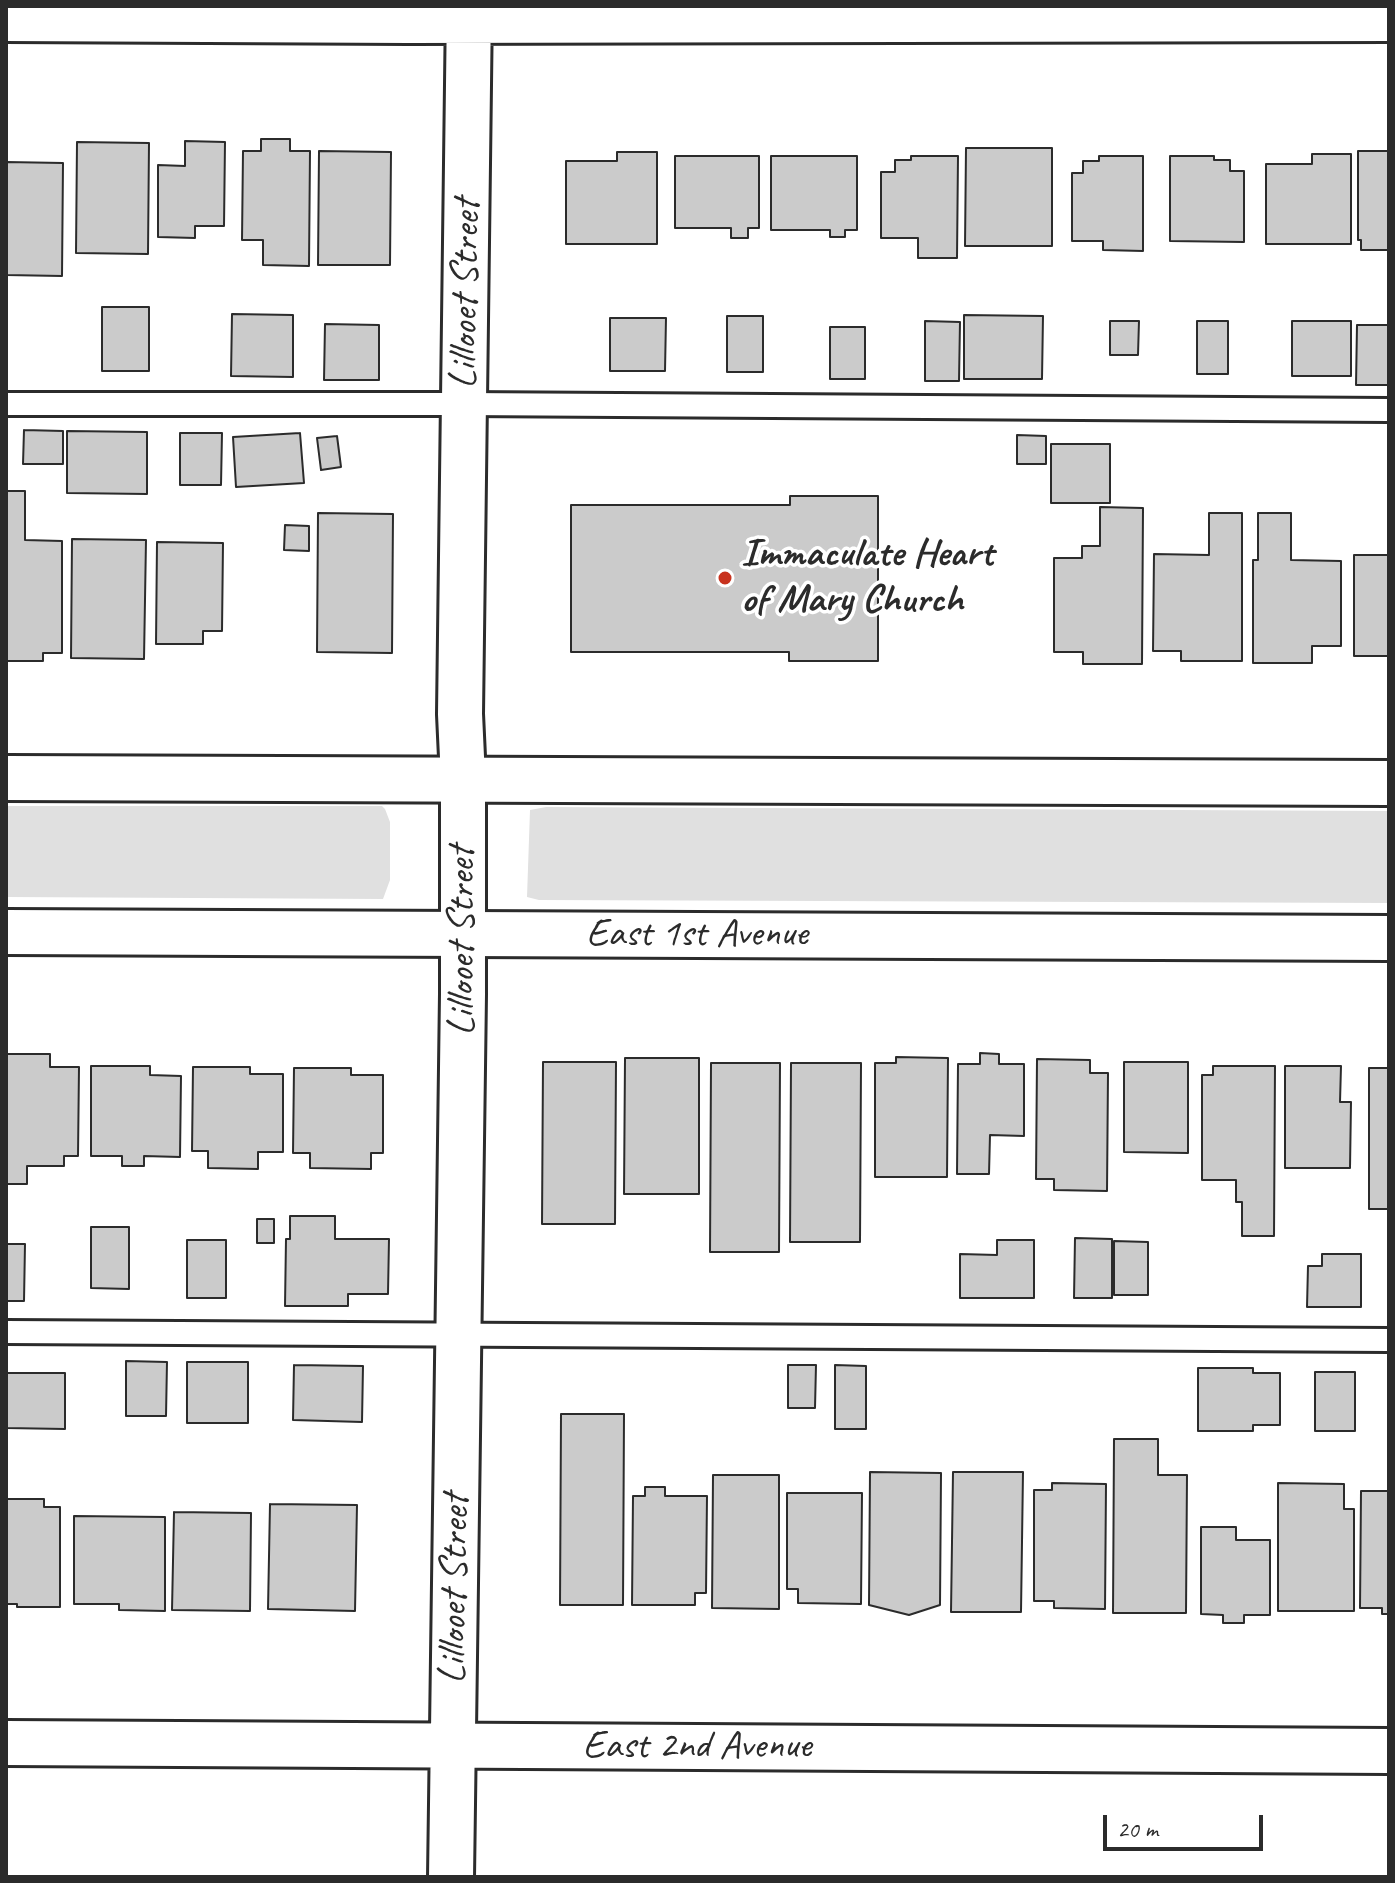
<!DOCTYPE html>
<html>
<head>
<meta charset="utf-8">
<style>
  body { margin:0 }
  #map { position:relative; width:1395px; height:1883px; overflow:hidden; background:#fff; font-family:Caveat,sans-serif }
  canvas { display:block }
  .frame { position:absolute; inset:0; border:8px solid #2b2b2b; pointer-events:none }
  .scale { position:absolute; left:1103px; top:1815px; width:160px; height:36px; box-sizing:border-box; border:4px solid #2b2b2b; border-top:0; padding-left:10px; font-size:24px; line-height:28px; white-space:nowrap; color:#2b2b2b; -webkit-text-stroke:6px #fff; paint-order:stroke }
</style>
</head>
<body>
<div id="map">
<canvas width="1395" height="1883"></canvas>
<div class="frame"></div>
<div class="scale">20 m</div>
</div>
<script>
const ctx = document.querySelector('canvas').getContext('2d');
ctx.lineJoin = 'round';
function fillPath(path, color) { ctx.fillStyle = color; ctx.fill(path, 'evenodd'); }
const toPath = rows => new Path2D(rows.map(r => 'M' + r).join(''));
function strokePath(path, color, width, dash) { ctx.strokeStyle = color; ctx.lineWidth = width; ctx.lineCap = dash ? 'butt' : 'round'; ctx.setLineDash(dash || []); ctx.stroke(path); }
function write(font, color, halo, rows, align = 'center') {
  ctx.font = font + ' Caveat,sans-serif'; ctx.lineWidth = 7; ctx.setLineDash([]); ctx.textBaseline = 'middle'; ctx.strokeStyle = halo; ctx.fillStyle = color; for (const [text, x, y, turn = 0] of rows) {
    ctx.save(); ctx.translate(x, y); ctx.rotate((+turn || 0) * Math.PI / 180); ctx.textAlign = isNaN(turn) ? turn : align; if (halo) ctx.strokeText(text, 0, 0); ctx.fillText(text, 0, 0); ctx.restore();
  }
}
fillPath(toPath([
  [6,806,382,806,385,809,390,822,390,880,383,899,6,897],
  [546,807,1389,811,1389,903,539,900,527,897,530,810]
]), '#e0e0e0');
const building = toPath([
  [261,139,290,139,290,151,310,151,309,266,263,265,263,240,242,240,243,151,261,151,261,139],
  [185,141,225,142,224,226,195,226,195,238,158,237,158,165,185,166,185,141],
  [77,142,149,143,148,254,76,253,77,142],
  [966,148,1052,148,1052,246,965,246,966,148],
  [319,151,391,152,390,265,318,265,319,151],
  [1358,151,1389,151,1389,250,1361,250,1361,240,1358,240,1358,151],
  [617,152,657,152,657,244,566,244,566,161,617,161,617,152],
  [1312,154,1351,154,1351,244,1266,244,1266,164,1312,164,1312,154],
  [675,156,759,156,759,228,748,228,748,238,731,238,731,228,675,228,675,156],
  [771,156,857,156,857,230,845,230,845,237,830,237,830,230,771,230,771,156],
  [911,156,958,156,957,258,918,258,918,238,881,238,881,172,895,172,895,160,911,160,911,156],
  [1099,156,1143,156,1143,251,1103,250,1103,241,1072,241,1072,173,1083,173,1083,161,1099,161,1099,156],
  [1170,156,1214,156,1214,160,1230,160,1230,171,1244,171,1244,242,1170,241,1170,156],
  [6,162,63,163,62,276,6,275,6,162],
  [102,307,149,307,149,371,102,371,102,307],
  [232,314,293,315,293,377,231,376,232,314],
  [964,315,1043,316,1042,379,964,379,964,315],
  [727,316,763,316,763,372,727,372,727,316],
  [610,318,666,318,665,371,610,371,610,318],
  [925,321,960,322,959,381,925,381,925,321],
  [1110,321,1139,321,1138,355,1110,355,1110,321],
  [1197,321,1228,321,1228,374,1197,374,1197,321],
  [1292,321,1351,321,1351,376,1292,376,1292,321],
  [325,324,379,325,379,380,324,380,325,324],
  [1357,325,1389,325,1389,385,1356,385,1357,325],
  [830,327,865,327,865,379,830,379,830,327],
  [24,430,63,431,63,464,23,464,24,430],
  [67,431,147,432,147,494,67,493,67,431],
  [180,433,222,433,221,485,180,485,180,433],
  [300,433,304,483,236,487,233,437,300,433],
  [1017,435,1046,436,1046,464,1017,464,1017,435],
  [337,436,341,467,321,470,317,438,337,436],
  [1051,444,1110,444,1110,503,1051,503,1051,444],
  [6,491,25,491,25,540,62,541,62,653,43,653,43,661,6,661,6,491],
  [790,496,878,496,878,661,789,661,789,652,571,652,571,505,790,505,790,496],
  [1100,507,1143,508,1142,664,1083,664,1083,652,1054,652,1054,558,1082,558,1082,546,1100,546,1100,507],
  [318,513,393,514,392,653,317,652,318,513],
  [1209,513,1242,513,1242,661,1181,661,1181,651,1153,651,1154,554,1209,555,1209,513],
  [1258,513,1291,513,1291,560,1341,561,1341,646,1312,646,1312,663,1253,663,1253,560,1258,560,1258,513],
  [285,525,309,526,309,551,284,550,285,525],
  [72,539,146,540,144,659,71,658,72,539],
  [157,542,223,543,222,631,203,631,203,644,156,644,157,542],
  [1354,555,1389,555,1389,656,1354,656,1354,555],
  [980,1053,999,1054,999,1064,1024,1064,1024,1136,990,1135,989,1174,957,1174,958,1064,980,1064,980,1053],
  [6,1054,50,1054,50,1067,79,1067,78,1156,64,1156,64,1166,27,1166,27,1184,6,1184,6,1054],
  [896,1057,948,1058,947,1177,875,1177,875,1063,896,1063,896,1057],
  [625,1058,699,1058,699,1194,624,1194,625,1058],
  [1037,1059,1090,1060,1090,1073,1108,1073,1107,1191,1054,1190,1054,1179,1036,1179,1037,1059],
  [543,1062,616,1062,615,1224,542,1224,543,1062],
  [1124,1062,1188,1062,1188,1153,1124,1152,1124,1062],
  [711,1063,780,1063,779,1252,710,1252,711,1063],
  [791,1063,861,1063,860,1242,790,1242,791,1063],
  [91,1066,150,1066,150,1075,181,1076,180,1157,144,1156,144,1166,122,1166,122,1156,91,1156,91,1066],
  [1213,1066,1275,1066,1274,1236,1242,1236,1242,1202,1236,1202,1236,1180,1202,1180,1202,1075,1213,1075,1213,1066],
  [1285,1066,1341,1066,1340,1102,1351,1102,1350,1168,1285,1168,1285,1066],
  [193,1067,250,1067,250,1074,283,1074,283,1152,258,1152,258,1169,208,1168,208,1151,192,1151,193,1067],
  [294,1068,351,1068,351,1075,383,1075,383,1153,371,1153,371,1169,310,1168,310,1153,293,1153,294,1068],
  [1369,1068,1389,1068,1389,1209,1369,1209,1369,1068],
  [290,1216,335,1216,335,1239,389,1239,388,1294,348,1294,348,1306,285,1306,286,1239,290,1239,290,1216],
  [257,1219,274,1219,274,1243,257,1243,257,1219],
  [91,1227,129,1227,129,1289,91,1288,91,1227],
  [1075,1238,1112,1239,1112,1298,1074,1298,1075,1238],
  [187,1240,226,1240,226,1298,187,1298,187,1240],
  [997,1240,1034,1240,1034,1298,960,1298,960,1254,997,1255,997,1240],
  [1114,1241,1148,1242,1148,1295,1114,1295,1114,1241],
  [6,1244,25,1244,24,1301,6,1301,6,1244],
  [1322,1254,1361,1254,1361,1307,1307,1307,1308,1266,1322,1266,1322,1254],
  [126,1361,167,1362,166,1416,126,1416,126,1361],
  [187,1362,248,1362,248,1423,187,1423,187,1362],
  [294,1365,363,1366,362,1422,293,1420,294,1365],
  [788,1365,816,1365,815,1408,788,1408,788,1365],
  [835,1365,866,1366,866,1429,835,1429,835,1365],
  [1198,1368,1253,1368,1253,1373,1280,1373,1280,1425,1253,1425,1253,1431,1198,1431,1198,1368],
  [1315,1372,1355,1372,1355,1431,1315,1431,1315,1372],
  [6,1373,65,1373,65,1429,6,1428,6,1373],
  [561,1414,624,1414,623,1605,560,1605,561,1414],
  [1114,1439,1158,1439,1158,1475,1187,1475,1186,1613,1113,1613,1114,1439],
  [870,1472,941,1473,940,1605,909,1615,869,1605,870,1472],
  [953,1472,1023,1472,1021,1612,951,1612,953,1472],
  [713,1475,779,1475,779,1609,712,1608,713,1475],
  [1052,1483,1106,1484,1105,1609,1054,1608,1054,1601,1034,1601,1034,1490,1052,1490,1052,1483],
  [1278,1483,1344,1484,1344,1509,1354,1509,1354,1611,1278,1611,1278,1483],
  [645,1487,665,1487,665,1496,707,1496,706,1593,695,1593,695,1605,632,1605,633,1496,645,1496,645,1487],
  [1361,1491,1389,1491,1389,1614,1382,1614,1382,1608,1360,1608,1361,1491],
  [787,1493,862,1493,861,1604,798,1603,798,1589,787,1589,787,1493],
  [6,1499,44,1499,44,1507,60,1507,60,1607,17,1607,17,1604,6,1604,6,1499],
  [270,1504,357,1505,355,1611,268,1609,270,1504],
  [174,1512,251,1513,250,1611,172,1610,174,1512],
  [74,1516,165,1517,165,1611,119,1610,119,1604,74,1604,74,1516],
  [1201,1527,1236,1527,1236,1540,1270,1540,1270,1615,1244,1615,1244,1623,1223,1623,1223,1615,1201,1614,1201,1527]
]);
fillPath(building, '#cbcbcb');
strokePath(building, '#2b2b2b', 2);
const service = toPath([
  [6,404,464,404,1389,410],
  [6,1332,1389,1340]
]);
const minor = toPath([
  [6,19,409,21,1389,19],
  [6,1743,1389,1751],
  [451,1877,463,994,463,779,460,714,469,6]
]);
const secondary = toPath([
  [6,778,1389,783],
  [6,932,1389,938]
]);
strokePath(service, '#2b2b2b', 28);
strokePath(minor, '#2b2b2b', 50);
strokePath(secondary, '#2b2b2b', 50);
strokePath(service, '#fff', 22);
strokePath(minor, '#fff', 44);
strokePath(secondary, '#fff', 44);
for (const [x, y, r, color] of [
  [725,578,8,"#c8321e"]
]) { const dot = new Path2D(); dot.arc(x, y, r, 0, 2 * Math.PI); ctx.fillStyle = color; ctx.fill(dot); strokePath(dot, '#fff', 3); }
write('40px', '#2b2b2b', '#fff', [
  ["Lillooet Street",466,294,-89],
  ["East 1st Avenue",697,935],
  ["Lillooet Street",463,941,-90],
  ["Lillooet Street",455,1589,-89],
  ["East 2nd Avenue",697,1747]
]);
write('bold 40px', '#2b2b2b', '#fff', [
  ["Immaculate Heart",741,555],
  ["of Mary Church",741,601]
], 'left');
</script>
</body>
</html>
